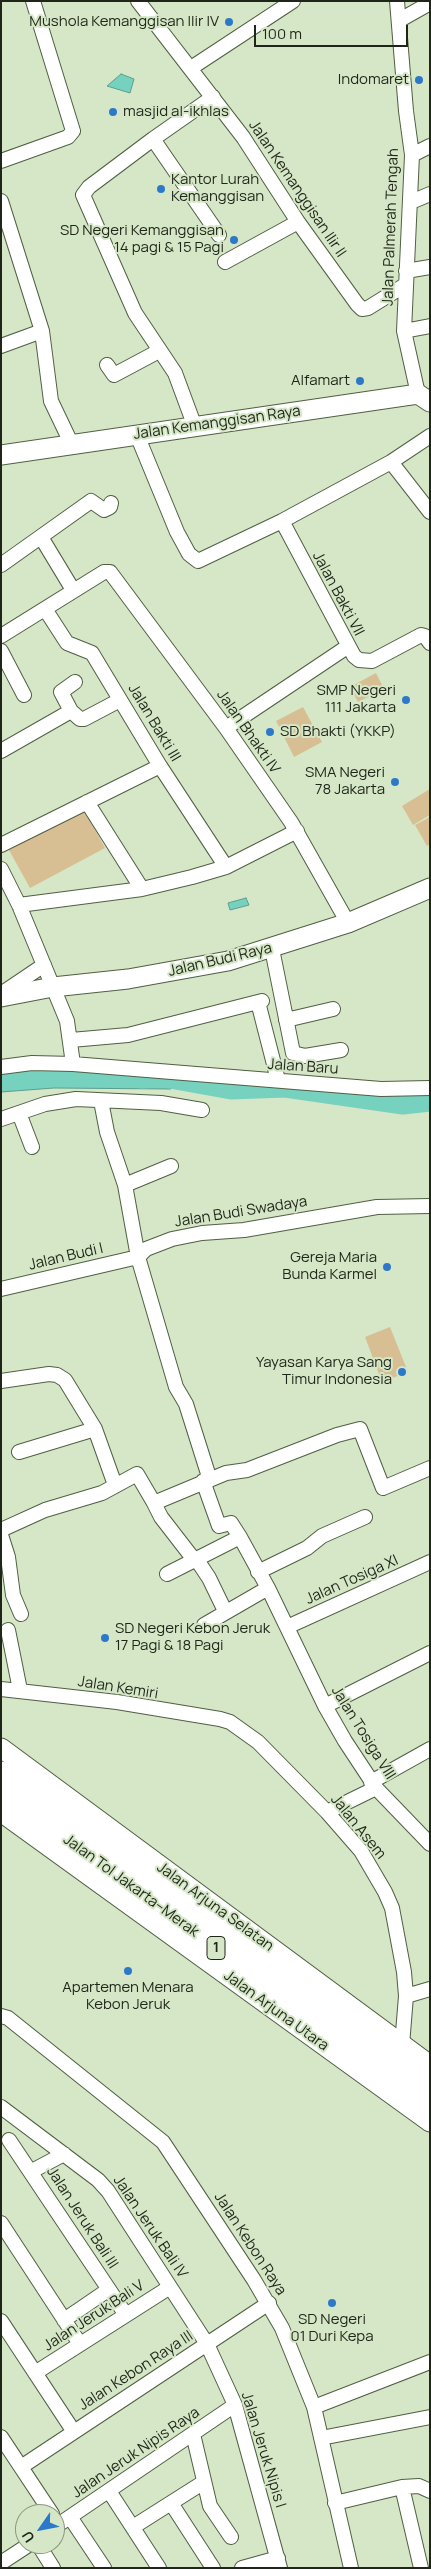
<!DOCTYPE html>
<html>
<head>
<meta charset="utf-8">
<style>
  body { margin:0 }
  #map { position:relative; width:431px; height:2569px; overflow:hidden; background:#d5e7c6; font-family:Manrope,sans-serif }
  canvas { display:block }
  .frame { position:absolute; inset:0; border:2px solid #1f2519; pointer-events:none }
  .north { position:absolute; left:15px; top:2504px; width:50px; height:50px; box-sizing:border-box; background:#d5e7c6; border:1px solid #8c9981; border-radius:50%; rotate:237deg; font-size:14px; font-weight:700; line-height:20px; text-align:center; color:#1f2519 }
  .north::after { content:''; display:block; margin:auto; width:18px; height:22px; background:#2d79c9; clip-path:polygon(50% 0,100% 100%,50% 72%,0 100%) }
  .scale { position:absolute; left:254px; top:25px; width:154px; height:22px; box-sizing:border-box; border:2px solid #1f2519; border-top:0; padding-left:6px; font-size:15px; line-height:18px; white-space:nowrap; color:#1f2519; -webkit-text-stroke:4px #d5e7c6; paint-order:stroke }
</style>
</head>
<body>
<div id="map">
<canvas width="431" height="2569"></canvas>
<div class="frame"></div>
<div class="north">U</div>
<div class="scale">100 m</div>
</div>
<script>
const ctx = document.querySelector('canvas').getContext('2d');
ctx.lineJoin = 'round';
function fillPath(path, color) { ctx.fillStyle = color; ctx.fill(path, 'evenodd'); }
const toPath = rows => new Path2D(rows.map(r => 'M' + r).join(''));
function strokePath(path, color, width, dash) { ctx.strokeStyle = color; ctx.lineWidth = width; ctx.lineCap = dash ? 'butt' : 'round'; ctx.setLineDash(dash || []); ctx.stroke(path); }
function write(font, color, halo, rows, align = 'center') {
  ctx.font = font + ' Manrope,sans-serif'; ctx.lineWidth = 4; ctx.setLineDash([]); ctx.textBaseline = 'middle'; ctx.strokeStyle = halo; ctx.fillStyle = color; for (const [text, x, y, turn = 0] of rows) {
    ctx.save(); ctx.translate(x, y); ctx.rotate((+turn || 0) * Math.PI / 180); ctx.textAlign = isNaN(turn) ? turn : align; if (halo) ctx.strokeText(text, 0, 0); ctx.fillText(text, 0, 0); ctx.restore();
  }
}
fillPath(toPath([
  [376,673,384,689,358,702,350,687],
  [303,707,322,742,294,757,276,721],
  [430,789,430,815,413,825,402,806],
  [84,809,105,848,30,888,9,850],
  [430,817,430,844,427,846,415,825],
  [390,1327,408,1372,382,1382,365,1337]
]), '#d7bf93');
const water = toPath([
  [121,74,134,79,130,93,107,86,121,74],
  [246,898,249,905,230,910,228,903,246,898],
  [1,1069,163,1072,171,1089,54,1088,1,1092,1,1069]
]);
fillPath(water, '#76d1bf');
strokePath(water, '#5c9d8d', 1);
strokePath(toPath([
  [141,1079,164,1078,231,1090,285,1088,403,1105,430,1102]
]), '#76d1bf', 19);
const minor = toPath([
  [138,1,243,137,298,222,357,304,362,309,368,308,405,285],
  [397,1,406,111,412,155,404,331,418,394],
  [400,20,430,3],
  [191,68,293,1],
  [153,139,219,235],
  [412,155,430,146],
  [1,161,68,137,73,131,33,1],
  [1,201,42,331,51,401,72,445],
  [411,202,430,194],
  [225,262,298,222],
  [406,271,430,267],
  [404,331,430,326],
  [1,346,42,331],
  [107,365,114,375,159,351],
  [195,427,175,373,135,313,83,195,89,187,153,139,213,97],
  [137,435,177,532,189,554,198,561,282,521,391,462,430,436],
  [391,462,430,512],
  [282,521,354,656,359,660,372,661,421,635,425,636,430,643],
  [41,537,73,590],
  [1,565,91,501,104,510,110,507,111,503],
  [45,609,67,643,92,653,160,766,226,867],
  [1,636,104,572,110,572,226,728,291,822,348,923],
  [1,651,24,695],
  [71,711,80,719,84,719,120,700],
  [226,728,347,647],
  [1,751,71,711,61,692,75,682],
  [87,802,142,889],
  [1,845,160,766],
  [1,869,19,905,67,1021,73,1064],
  [19,905,142,889,192,877,226,867,297,831],
  [272,949,293,1053,305,1056,341,1050],
  [1,994,44,965],
  [258,1002,278,1080],
  [286,1020,333,1009],
  [71,1040,128,1035,262,1001],
  [1,1067,32,1063,73,1064,381,1089,430,1088],
  [101,1101,107,1132,125,1185,138,1257,176,1387,186,1404,210,1480],
  [19,1113,32,1147],
  [1,1119,45,1104,76,1099,161,1103,202,1110],
  [125,1185,171,1166],
  [138,1257,146,1249,172,1239,202,1233,244,1230,377,1207,430,1206],
  [1,1289,138,1257],
  [1,1381,49,1374,57,1375,65,1380,95,1429,115,1485],
  [19,1452,95,1429],
  [203,1481,219,1526,231,1523,240,1537,268,1588,325,1706,345,1741,376,1788,430,1844],
  [154,1503,161,1517,195,1561],
  [1,1530,45,1510,102,1493,137,1474,154,1503,226,1473,247,1470,337,1435,360,1429,383,1488,430,1468],
  [1,1535,8,1557,13,1595,21,1614],
  [197,1560,209,1578,225,1611],
  [258,1572,307,1548,322,1536,365,1517],
  [167,1574,240,1537],
  [204,1625,268,1588],
  [287,1627,430,1562],
  [8,1630,20,1690],
  [1,1689,117,1702,220,1719,230,1722,258,1742,327,1812,361,1851,385,1892,392,1908,404,1972,406,1996,402,2045],
  [325,1706,430,1653],
  [371,1782,430,1749],
  [327,1812,376,1788],
  [406,1996,430,1989],
  [1,2016,8,2018,163,2142,254,2280,282,2328,314,2407,351,2568],
  [1,2107,98,2180,108,2191,207,2344,235,2405,280,2568],
  [9,2140,126,2315],
  [32,2171,64,2154],
  [1,2223,80,2344],
  [64,2320,108,2290],
  [1,2321,74,2432],
  [35,2373,170,2287],
  [314,2407,430,2362],
  [193,2434,210,2506,231,2537],
  [1,2437,52,2514],
  [321,2438,430,2417],
  [21,2467,269,2303],
  [402,2487,421,2568],
  [109,2491,159,2568],
  [171,2503,213,2568],
  [335,2503,402,2487,419,2486,430,2491],
  [70,2517,104,2568],
  [55,2527,235,2405],
  [133,2527,204,2482],
  [38,2544,53,2568],
  [1,2563,30,2544],
  [242,2568,278,2558]
]);
const major = toPath([
  [1,455,418,394,430,402],
  [1,997,53,987,128,979,228,961,348,923,430,888],
  [1,1748,430,2065],
  [1,1812,430,2122]
]);
const highway = toPath([
  [1,1772,430,2082],
  [1,1792,430,2104]
]);
strokePath(minor, '#505f43', 16);
strokePath(major, '#505f43', 21);
strokePath(highway, '#505f43', 23);
strokePath(minor, '#fff', 14);
strokePath(major, '#fff', 19);
strokePath(highway, '#fff', 21);
for (const [x, y, r, color] of [
  [229,22,5,"#2d79c9"],
  [419,80,5,"#2d79c9"],
  [113,112,5,"#2d79c9"],
  [161,189,5,"#2d79c9"],
  [234,240,5,"#2d79c9"],
  [360,381,5,"#2d79c9"],
  [406,700,5,"#2d79c9"],
  [270,732,5,"#2d79c9"],
  [395,782,5,"#2d79c9"],
  [387,1267,5,"#2d79c9"],
  [402,1372,5,"#2d79c9"],
  [105,1638,5,"#2d79c9"],
  [128,1971,5,"#2d79c9"],
  [332,2303,5,"#2d79c9"]
]) { const dot = new Path2D(); dot.arc(x, y, r, 0, 2 * Math.PI); ctx.fillStyle = color; ctx.fill(dot); strokePath(dot, '#d5e7c6', 2); }
for (const [x, y, w] of [
  [216,1948,18]
]) { const box = new Path2D(); box.roundRect(x - w / 2, y - 11.5, w, 23, 4); ctx.fillStyle = '#d5e7c6'; ctx.fill(box); strokePath(box, '#1f2519', 1); }
write('bold 14px', '#1f2519', null, [
  ["1",216,1948]
]);
write('15px', '#1f2519', '#d5e7c6', [
  ["Mushola Kemanggisan Ilir IV",219,22],
  ["Indomaret",409,80],
  ["masjid al-ikhlas",123,112,"left"],
  ["Kantor Lurah",171,180,"left"],
  ["Kemanggisan",171,197,"left"],
  ["SD Negeri Kemanggisan",224,231],
  ["14 pagi & 15 Pagi",224,248],
  ["Alfamart",350,381],
  ["SMP Negeri",396,691],
  ["111 Jakarta",396,708],
  ["SD Bhakti (YKKP)",280,732,"left"],
  ["SMA Negeri",385,773],
  ["78 Jakarta",385,790],
  ["Gereja Maria",377,1258],
  ["Bunda Karmel",377,1275],
  ["Yayasan Karya Sang",392,1363],
  ["Timur Indonesia",392,1380],
  ["SD Negeri Kebon Jeruk",115,1629,"left"],
  ["17 Pagi & 18 Pagi",115,1646,"left"],
  ["Apartemen Menara",128,1988,"center"],
  ["Kebon Jeruk",128,2005,"center"],
  ["SD Negeri",332,2320,"center"],
  ["01 Duri Kepa",332,2337,"center"]
], 'right');
write('15px', '#1f2519', '#d5e7c6', [
  ["Jalan Kemanggisan Ilir II",297,189,56],
  ["Jalan Palmerah Tengah",391,227,-88],
  ["Jalan Kemanggisan Raya",217,423,-8],
  ["Jalan Bakti VII",338,594,62],
  ["Jalan Bakti III",154,723,59],
  ["Jalan Bhakti IV",248,732,55],
  ["Jalan Budi Raya",220,960,-13],
  ["Jalan Baru",303,1067,4],
  ["Jalan Budi Swadaya",241,1212,-9],
  ["Jalan Budi I",66,1257,-13],
  ["Jalan Tosiga XI",352,1580,-24],
  ["Jalan Kemiri",118,1688,9],
  ["Jalan Tosiga VIII",363,1733,58],
  ["Jalan Asem",358,1827,51],
  ["Jalan Tol Jakarta–Merak",131,1886,36],
  ["Jalan Arjuna Selatan",215,1907,36],
  ["Jalan Arjuna Utara",276,2011,36],
  ["Jalan Jeruk Bali III",82,2218,57],
  ["Jalan Jeruk Bali IV",150,2227,56],
  ["Jalan Kebon Raya",250,2244,57],
  ["Jalan Jeruk Bali V",94,2316,-33],
  ["Jalan Kebon Raya III",136,2371,-33],
  ["Jalan Jeruk Nipis I",263,2450,73],
  ["Jalan Jeruk Nipis Raya",136,2453,-34]
]);
</script>
</body>
</html>
